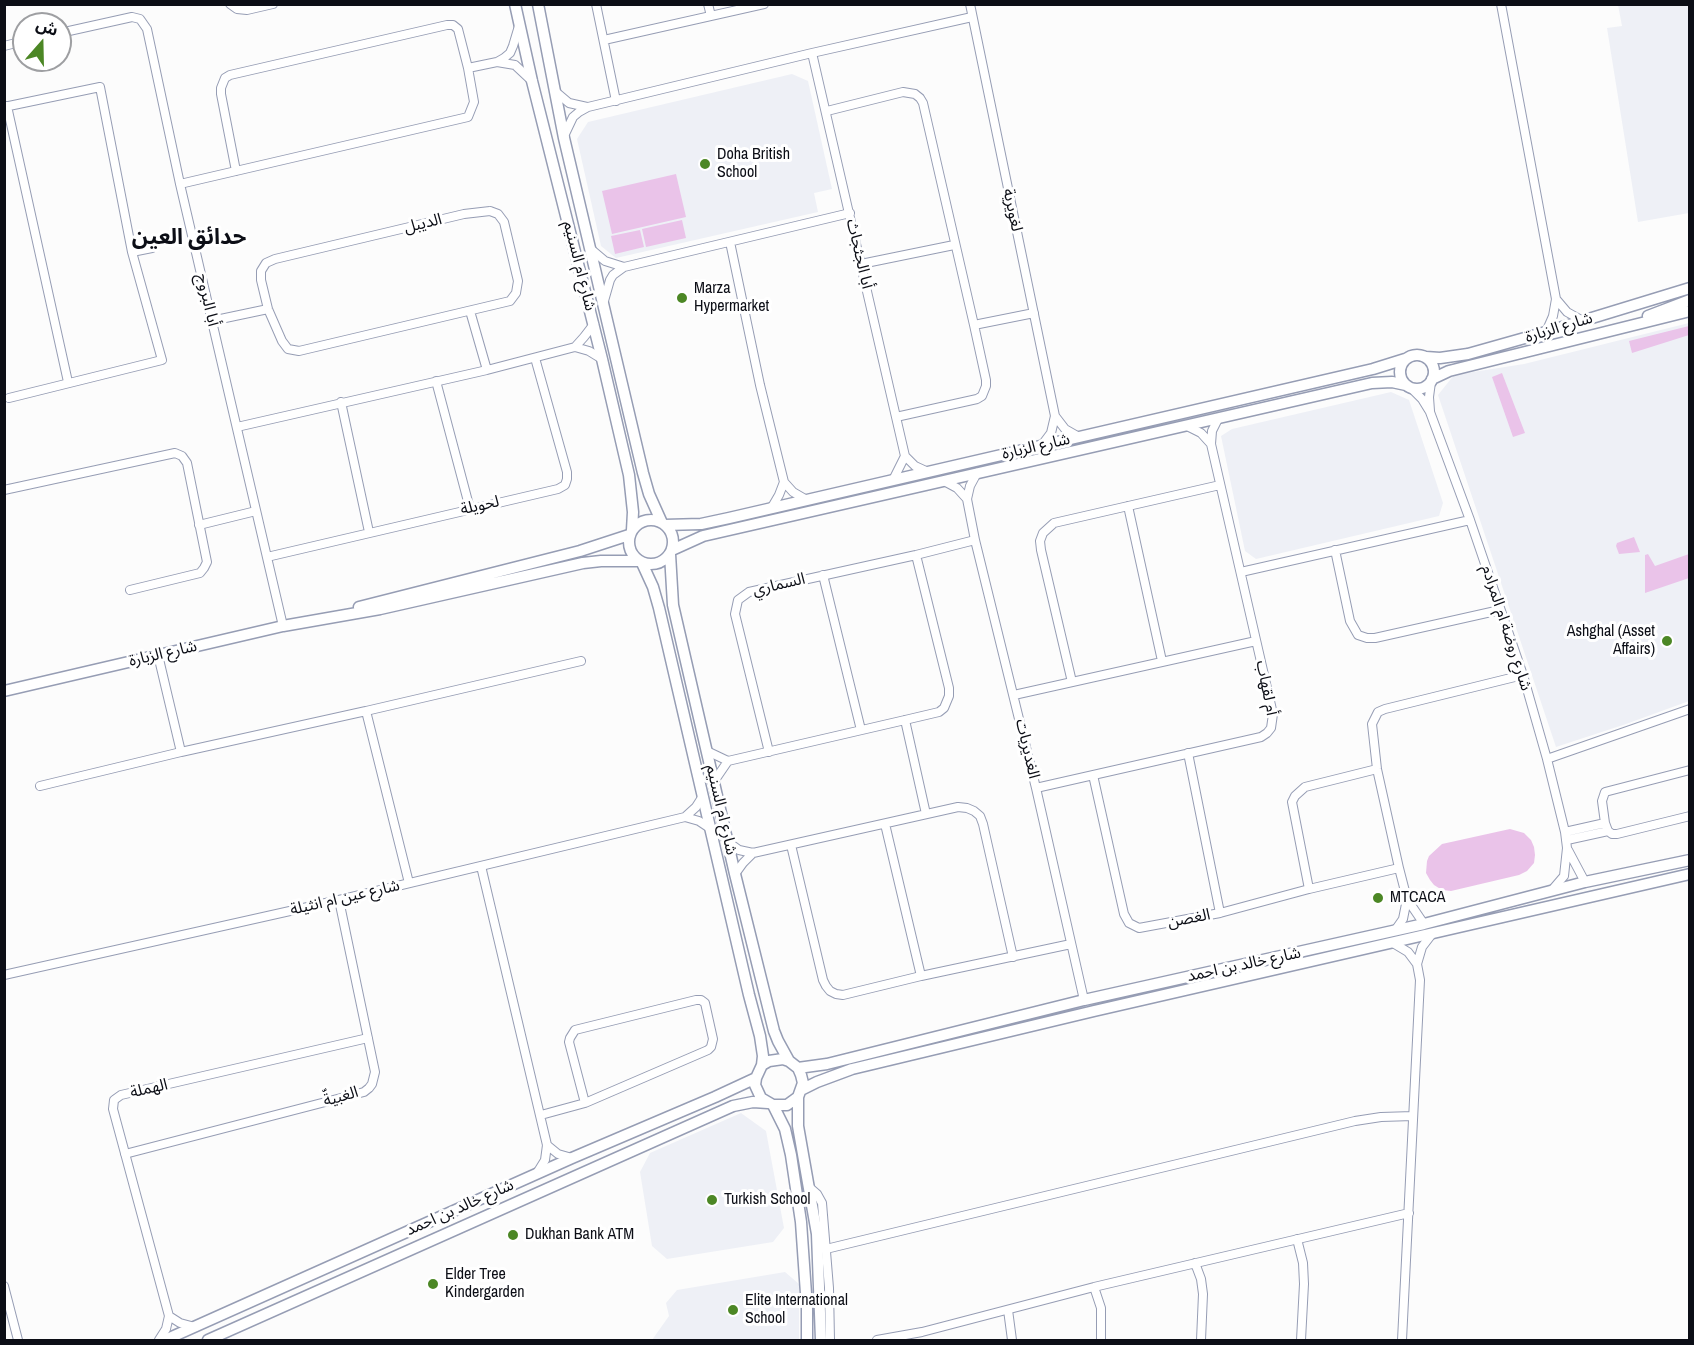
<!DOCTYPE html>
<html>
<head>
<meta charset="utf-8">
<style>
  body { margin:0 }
  #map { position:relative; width:1694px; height:1345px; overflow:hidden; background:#fcfcfc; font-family:"Archivo Narrow","Noto Sans Arabic",sans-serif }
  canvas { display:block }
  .frame { position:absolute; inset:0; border:6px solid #0c0e16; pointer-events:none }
  .north { position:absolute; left:12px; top:12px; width:60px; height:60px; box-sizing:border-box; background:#fff; border:2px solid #9e9fa2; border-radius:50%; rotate:20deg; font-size:16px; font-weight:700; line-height:24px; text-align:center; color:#0c0e16 }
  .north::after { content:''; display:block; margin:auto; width:21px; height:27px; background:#4c8725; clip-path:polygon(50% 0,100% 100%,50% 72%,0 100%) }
</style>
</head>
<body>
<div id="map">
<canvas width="1694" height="1345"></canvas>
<div class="frame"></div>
<div class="north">ش</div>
</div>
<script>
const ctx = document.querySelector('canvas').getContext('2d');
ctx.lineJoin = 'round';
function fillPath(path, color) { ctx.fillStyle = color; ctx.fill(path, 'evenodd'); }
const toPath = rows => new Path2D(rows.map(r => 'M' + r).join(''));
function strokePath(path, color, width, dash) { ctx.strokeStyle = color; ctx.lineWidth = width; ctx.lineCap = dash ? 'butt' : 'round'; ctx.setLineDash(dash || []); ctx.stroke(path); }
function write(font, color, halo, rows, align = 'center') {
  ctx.font = font + ' "Archivo Narrow","Noto Sans Arabic",sans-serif'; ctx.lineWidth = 6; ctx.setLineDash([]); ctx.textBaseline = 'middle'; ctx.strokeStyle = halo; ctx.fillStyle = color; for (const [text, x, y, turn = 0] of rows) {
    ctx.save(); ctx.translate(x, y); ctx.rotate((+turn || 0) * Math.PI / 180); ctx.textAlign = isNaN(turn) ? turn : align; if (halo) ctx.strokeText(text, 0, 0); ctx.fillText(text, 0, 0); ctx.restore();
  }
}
fillPath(toPath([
  [1618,5,1689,5,1689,213,1638,222,1607,28,1622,26],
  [792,74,808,81,832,189,814,193,818,212,616,258,601,246,577,139,588,122],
  [1689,323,1689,701,1626,724,1556,747,1438,395,1454,375,1524,364],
  [1391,392,1409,400,1443,503,1439,516,1256,559,1245,551,1221,436,1232,429],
  [741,1113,766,1131,784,1228,773,1242,667,1259,652,1246,640,1172,650,1153],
  [785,1272,799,1284,799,1340,652,1340,669,1316,666,1303,677,1290]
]), '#eef0f6');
fillPath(toPath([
  [676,174,686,217,612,234,602,191],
  [682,220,686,238,646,247,642,229],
  [640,230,644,247,615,254,611,236],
  [1689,326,1689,335,1632,353,1629,341],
  [1502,373,1525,433,1513,437,1492,377],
  [1634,537,1640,552,1619,554,1616,546,1617,543],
  [1648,554,1655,566,1689,554,1689,578,1645,593,1645,555],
  [1510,829,1524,833,1531,840,1534,847,1535,855,1534,863,1527,871,1519,875,1451,891,1442,890,1434,885,1430,880,1426,873,1427,861,1429,856,1442,844]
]), '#eac3e9');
const street = toPath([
  [230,4,237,9,247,10,273,4],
  [596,4,616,101],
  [708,4,711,16],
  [970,4,1055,416,1051,433,1042,445],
  [1501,4,1556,299,1553,316,1546,332],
  [60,33,132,17,140,19,147,29,180,184,283,626],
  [604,40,764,4],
  [4,46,24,41],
  [812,53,905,456,915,466,928,472],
  [497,62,515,65,531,80],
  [468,68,497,62,504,58,510,53,513,46,519,26],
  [556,92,569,103,587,107],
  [7,106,68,382],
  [4,107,100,87,132,252,162,360,9,398],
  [827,111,903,92,915,94,920,98,923,103,974,325,986,380,986,386,982,396,977,399,896,417],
  [564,136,573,117,579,112,588,107,812,53,972,17],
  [180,184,468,117,474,102,468,68,458,29,453,25,447,25,230,75,225,78,221,88,221,94,236,171],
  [490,211,498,214,504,222,518,281,516,293,510,301,299,351,288,349,282,341,268,309,261,280,261,271,266,263,275,259,464,214,490,211],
  [730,242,760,385,784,482,793,492,805,499],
  [592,250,605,261,624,267],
  [132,252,152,248],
  [861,264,954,245],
  [1556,299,1567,312,1583,321],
  [604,301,610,280,613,275,624,267,850,213],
  [470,311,487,370],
  [211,321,268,309],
  [974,325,1034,313],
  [575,347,584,337,594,324],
  [436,381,470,509],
  [1411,388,1422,399,1430,412,1470,520,1523,675,1547,759,1565,832,1567,848,1564,876,1552,890],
  [341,402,369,532],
  [1430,411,1429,397,1431,382],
  [1055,416,1065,429,1079,437],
  [1187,426,1201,433,1211,444],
  [237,427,487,370,575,347,589,351,602,359],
  [977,473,970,486,967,499,975,540,1036,788,1084,1000],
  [893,480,905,456],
  [944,481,957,488,967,499],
  [4,490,175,453,182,456,187,463,207,562,204,568,200,573,130,590],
  [1128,506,1162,661],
  [772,507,779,495,784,482],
  [199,525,256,511],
  [1335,550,1350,621,1358,635,1367,638,1375,638,1500,610],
  [267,557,558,489,565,485,567,479,567,472,535,358],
  [1241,572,1470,520],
  [823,575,861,730],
  [158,655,181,752,366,711,409,883],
  [1072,682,1041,550,1040,541,1043,533,1054,523,1220,485],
  [1014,695,1256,641],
  [366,711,581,661],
  [905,720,926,814],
  [707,751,728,761,905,720,939,712,944,708,949,696,949,688,916,555],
  [769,752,735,614,738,600,749,592,916,555,975,540],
  [1188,753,1220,913],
  [1547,759,1690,709],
  [1093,775,1124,914,1129,923,1139,928,1220,913,1309,889,1399,868],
  [715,780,728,761],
  [40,786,181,752],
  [1036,788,1261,737,1267,733,1271,728,1273,714,1211,444,1212,431,1218,419],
  [685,817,696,807,703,796],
  [885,824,921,976],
  [1608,831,1605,823,1602,801,1605,792,1690,770],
  [1565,832,1605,823],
  [1567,840,1608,831,1612,834,1617,834,1690,816],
  [728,842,739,850,753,853,958,807,967,808,974,811,980,816,983,824,1013,957],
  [791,845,823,980,826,986,830,991,836,994,843,995,921,976,1071,944],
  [1568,850,1585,882],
  [481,866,547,1145,545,1160,537,1173],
  [735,874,743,863,753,853],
  [1309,889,1292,802,1295,796,1305,787,1377,769],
  [1424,924,1407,899,1399,868,1377,769,1372,724,1378,712,1385,709,1523,675],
  [1396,929,1403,919,1407,899],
  [1393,943,1408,952,1417,964],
  [4,975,339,900,685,817,699,821,711,829],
  [541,1115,585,1103,708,1050,711,1047,713,1039,705,1003,701,1000,696,1000,575,1030,570,1038,569,1042,585,1103],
  [547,1145,558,1154,572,1158],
  [125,1154,364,1092,369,1088,372,1084,375,1072,339,900],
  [809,1187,817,1194,822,1203,829,1288,830,1340],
  [1297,1239,1303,1263,1304,1284,1301,1340],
  [826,1249,1355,1121,1381,1117,1413,1116],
  [1195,1263,1201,1279,1203,1294,1201,1340],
  [4,1286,18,1340],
  [1094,1287,1101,1308,1101,1340],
  [1008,1310,1012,1340],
  [169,1316,180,1323,195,1327],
  [159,1340,166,1329,169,1316,113,1109,114,1100,121,1095,368,1038],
  [877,1340,922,1332,1094,1287,1409,1213],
  [1402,1340,1420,980,1417,964,1422,947,1432,934]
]);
const secondary = toPath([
  [515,4,532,81,602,359,629,475,633,512,632,530],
  [538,4,564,138,643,473,649,494,662,523],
  [1648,316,1690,300],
  '1400 372a17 17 0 1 1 34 0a17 17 0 1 1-34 0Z',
  [1426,357,1440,358,1468,354,1546,332,1690,288],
  [1432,379,1449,371,1461,368,1690,311],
  '629 542a22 22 0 1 1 44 0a22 22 0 1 1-44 0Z',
  [665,525,701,524,729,518,1373,369,1405,359],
  [672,550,703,536,1372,383,1392,382,1406,385],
  [670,554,673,605,735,874,774,1031,778,1041,789,1061,798,1068,801,1075,803,1083,798,1097,787,1105,773,1105,761,1098,755,1085,756,1078,762,1065,769,1061,783,1059,789,1061],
  [642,563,653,587,659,608,749,995,760,1036,763,1056,762,1065],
  [359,607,580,551,629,535],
  [4,691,283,626,380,609,583,563,601,561,638,561],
  [798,1068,827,1064,1084,1000,1424,924,1585,882,1690,860],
  [801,1090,817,1082,852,1069,1094,1011,1690,874],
  [798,1097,798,1126,817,1234,821,1340],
  [773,1105,785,1129,791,1155,801,1222,807,1308,807,1340],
  [165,1340,572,1158,715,1097,756,1078],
  [208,1340,733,1106,753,1102,768,1103]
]);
strokePath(street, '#969db4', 10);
strokePath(secondary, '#969db4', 13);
strokePath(street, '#fff', 8);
strokePath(secondary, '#fff', 10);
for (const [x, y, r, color] of [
  [705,164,6,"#4c8725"],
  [682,298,6,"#4c8725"],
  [1667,641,6,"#4c8725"],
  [1378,898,6,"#4c8725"],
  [712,1200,6,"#4c8725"],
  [513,1235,6,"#4c8725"],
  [433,1284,6,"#4c8725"],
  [733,1310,6,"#4c8725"]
]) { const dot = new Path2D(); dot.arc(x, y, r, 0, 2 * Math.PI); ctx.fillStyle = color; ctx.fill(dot); strokePath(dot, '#fff', 2); }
write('16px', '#0c0e16', '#fff', [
  ["Doha British",717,155],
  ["School",717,173],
  ["Marza",694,289],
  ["Hypermarket",694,307],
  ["Ashghal (Asset",1655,632,"right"],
  ["Affairs)",1655,650,"right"],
  ["MTCACA",1390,898],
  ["Turkish School",724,1200],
  ["Dukhan Bank ATM",525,1235],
  ["Elder Tree",445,1275],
  ["Kindergarden",445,1293],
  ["Elite International",745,1301],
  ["School",745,1319]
], 'left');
write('16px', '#0c0e16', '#fff', [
  ["لغويرية",1012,210,78],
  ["الديبل",423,224,-14],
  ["أبا الجثجاث",859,254,77],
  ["شارع ام السنيم",579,266,76],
  ["أبا البروج",207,300,77],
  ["شارع الزبارة",1559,328,-17],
  ["شارع الزبارة",1036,447,-13],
  ["لحويلة",480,506,-13],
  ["السماري",779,585,-13],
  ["شارع روضة ام المرادم",1506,628,72],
  ["شارع الزبارة",163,654,-13],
  ["أم لقهاب",1266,688,79],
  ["الغديريات",1027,749,77],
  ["شارع ام السنيم",721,810,77],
  ["شارع عين ام انثيلة",345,898,-13],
  ["الغصن",1189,919,-11],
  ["شارع خالد بن احمد",1244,965,-12],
  ["الهملة",149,1089,-13],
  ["الغبيةّ",341,1097,-16],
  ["شارع خالد بن احمد",460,1208,-24]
]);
write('bold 22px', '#0c0e16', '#fff', [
  ["حدائق العين",189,238]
]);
</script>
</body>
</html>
